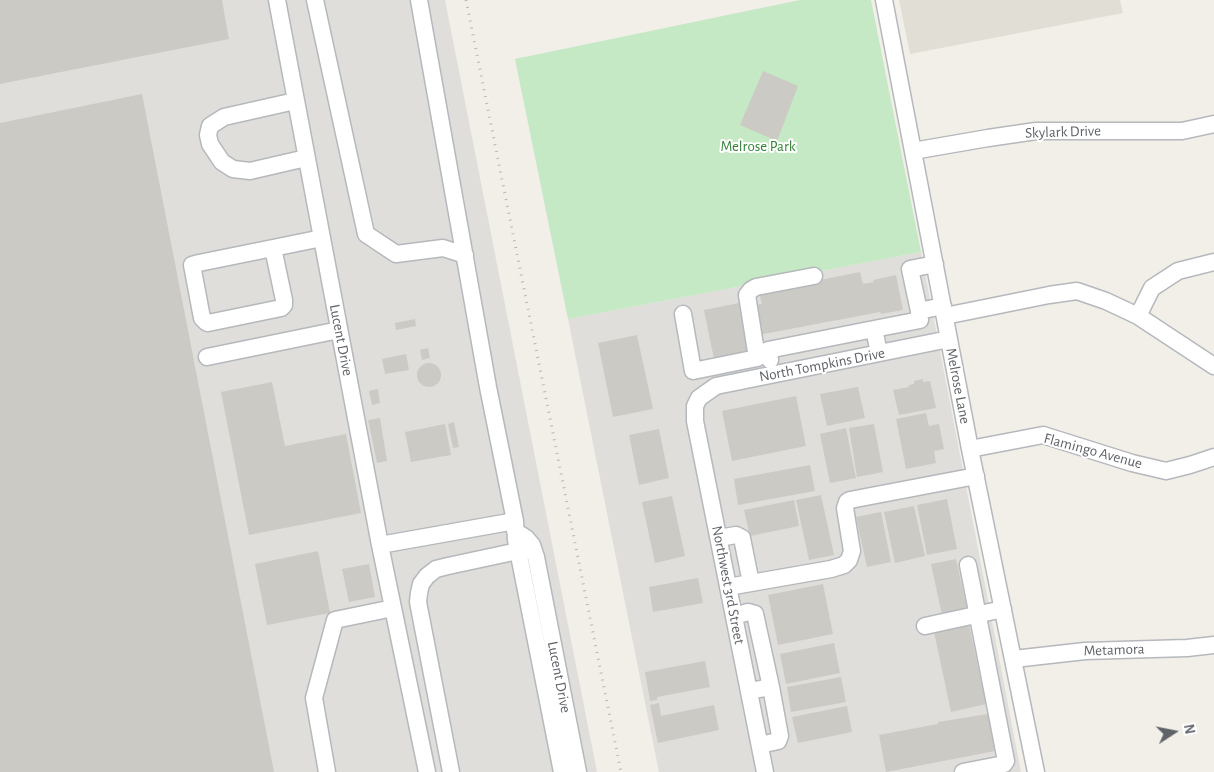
<!DOCTYPE html>
<html>
<head>
<meta charset="utf-8">
<style>
  body { margin:0 }
  #map { position:relative; width:1214px; height:772px; overflow:hidden; background:#f1efe8; font-family:"Alegreya Sans",sans-serif }
  canvas { display:block }
  .north { position:absolute; left:1149px; top:707px; width:50px; height:50px; -webkit-text-stroke:4px #fff; paint-order:stroke; rotate:79deg; font-size:14px; font-weight:700; line-height:20px; text-align:center; color:#5f6368 }
  .north::after { content:''; display:block; margin:auto; width:18px; height:22px; background:#5f6368; clip-path:polygon(50% 0,100% 100%,50% 72%,0 100%) }
</style>
</head>
<body>
<div id="map">
<canvas width="1214" height="772"></canvas>
<div class="north">N</div>
</div>
<script>
const ctx = document.querySelector('canvas').getContext('2d');
ctx.lineJoin = 'round';
function fillPath(path, color) { ctx.fillStyle = color; ctx.fill(path, 'evenodd'); }
const toPath = rows => new Path2D(rows.map(r => 'M' + r).join(''));
function strokePath(path, color, width, dash) { ctx.strokeStyle = color; ctx.lineWidth = width; ctx.lineCap = dash ? 'butt' : 'round'; ctx.setLineDash(dash || []); ctx.stroke(path); }
function write(font, color, halo, rows, align = 'center') {
  ctx.font = font + ' "Alegreya Sans",sans-serif'; ctx.lineWidth = 4; ctx.setLineDash([]); ctx.textBaseline = 'middle'; ctx.strokeStyle = halo; ctx.fillStyle = color; for (const [text, x, y, turn = 0] of rows) {
    ctx.save(); ctx.translate(x, y); ctx.rotate((+turn || 0) * Math.PI / 180); ctx.textAlign = isNaN(turn) ? turn : align; if (halo) ctx.strokeText(text, 0, 0); ctx.fillText(text, 0, 0); ctx.restore();
  }
}
fillPath(toPath([
  [0,0,445,0,597,772,0,772],
  [921,252,1021,772,659,772,568,319]
]), '#e0deda');
fillPath(toPath([
  [899,0,1120,0,1123,13,910,54]
]), '#e1ded6');
fillPath(toPath([
  [800,0,871,0,921,252,568,319,515,59]
]), '#c5e8c5');
fillPath(toPath([
  [0,0,222,0,229,39,0,84],
  [763,71,798,86,777,141,740,125],
  [142,94,274,772,0,772,0,123],
  [860,272,863,284,874,282,873,280,896,275,903,310,881,314,880,312,758,335,753,305,762,304,759,292],
  [739,303,749,352,714,359,704,310],
  [415,319,416,326,396,330,395,323],
  [637,335,653,409,613,417,598,343],
  [428,348,430,358,422,360,420,350],
  [406,354,409,370,385,374,382,359],
  '417 375a12 12 0 1 1 24 0a12 12 0 1 1-24 0Z',
  [923,379,923,382,930,381,936,408,899,415,893,390,909,387,909,385,914,384,914,381],
  [272,382,285,446,346,434,361,513,249,535,221,392],
  [858,387,865,418,827,426,820,394],
  [378,389,380,403,372,405,369,391],
  [796,396,806,446,732,461,722,411],
  [926,413,929,426,939,424,944,449,934,451,936,463,906,469,896,419],
  [380,418,387,461,377,463,368,420],
  [454,422,459,447,453,448,448,424],
  [445,424,451,455,411,462,405,432],
  [874,424,883,472,857,477,849,428],
  [846,428,856,478,830,483,820,434],
  [659,429,669,478,639,485,629,435],
  [810,465,815,491,738,505,734,479],
  [821,495,834,555,809,560,796,500],
  [672,496,685,556,655,563,642,502],
  [947,499,957,549,927,555,917,505],
  [794,500,799,526,750,536,744,510],
  [914,506,925,556,895,563,884,512],
  [881,512,891,562,867,567,856,517],
  [318,551,330,613,267,625,255,564],
  [956,559,967,609,942,615,931,564],
  [369,564,375,597,349,602,342,569],
  [698,578,703,603,653,612,649,587],
  [823,584,833,634,778,645,768,595],
  [969,625,986,704,951,712,934,632],
  [834,643,840,673,786,684,780,654],
  [705,661,710,687,657,697,657,700,650,701,645,672],
  [841,677,846,702,791,712,787,687],
  [659,703,661,716,714,705,719,730,658,743,650,705],
  [847,706,852,732,798,743,792,717],
  [988,714,995,751,886,772,879,735,938,724,938,722]
]), '#cccac5');
const minor = toPath([
  [277,0,380,545,515,521],
  [315,0,366,234,396,254,443,248,465,255],
  [419,0,488,387,515,521,516,540,562,772],
  [884,0,970,449,1036,772],
  [295,101,224,117,210,126,208,135,210,144,222,162,233,169,250,171,306,158],
  [913,151,988,138,1036,131,1182,131,1214,124],
  [273,248,284,300,284,305,281,308,208,323,206,322,202,318,192,265,199,263,273,248,322,238],
  [919,311,910,269,935,264],
  [683,314,693,371,757,358,768,350],
  [945,316,1049,295,1077,291,1106,301,1138,316,1214,366],
  [1138,316,1152,288,1178,271,1214,262],
  [879,353,874,329,920,320,919,311,943,306],
  [207,357,339,330],
  [757,358,747,295,751,290,756,287,814,276],
  [770,360,768,350,874,329],
  [970,449,1043,435,1132,463,1166,471,1190,465,1214,457],
  [515,531,526,538,532,545,536,557,578,772],
  [719,538,736,535,742,538,751,583],
  [380,545,427,772],
  [728,587,831,569,844,565,849,560,852,551,845,508,847,502,850,500,976,476],
  [734,616,748,612,755,614,771,687,749,691],
  [925,626,1003,609],
  [1014,659,1085,651,1187,648,1214,645],
  [760,745,778,741,780,736,771,687],
  [327,772,314,698,335,620,393,608],
  [451,772,418,602,419,593,421,584,427,576,436,569,448,566,518,551],
  [765,772,695,421,695,406,699,398,716,386,949,339],
  [963,772,1004,764,1006,761,968,565]
]);
strokePath(minor, '#b5b8bc', 19);
strokePath(minor, '#fff', 16);
strokePath(toPath([
  [466,0,621,772]
]), '#b6b7b8', 3, [1, 6]);
write('15px', '#5f6368', '#fff', [
  ["Skylark Drive",1063,132,-2],
  ["Lucent Drive",341,340,79],
  ["North Tompkins Drive",822,365,-11],
  ["Melrose Lane",958,386,79],
  ["Flamingo Avenue",1093,451,15],
  ["Northwest 3rd Street",728,585,79],
  ["Metamora",1114,650,-2],
  ["Lucent Drive",559,677,79]
]);
write('15px', '#348238', '#fff', [
  ["Melrose Park",758,146]
]);
</script>
</body>
</html>
